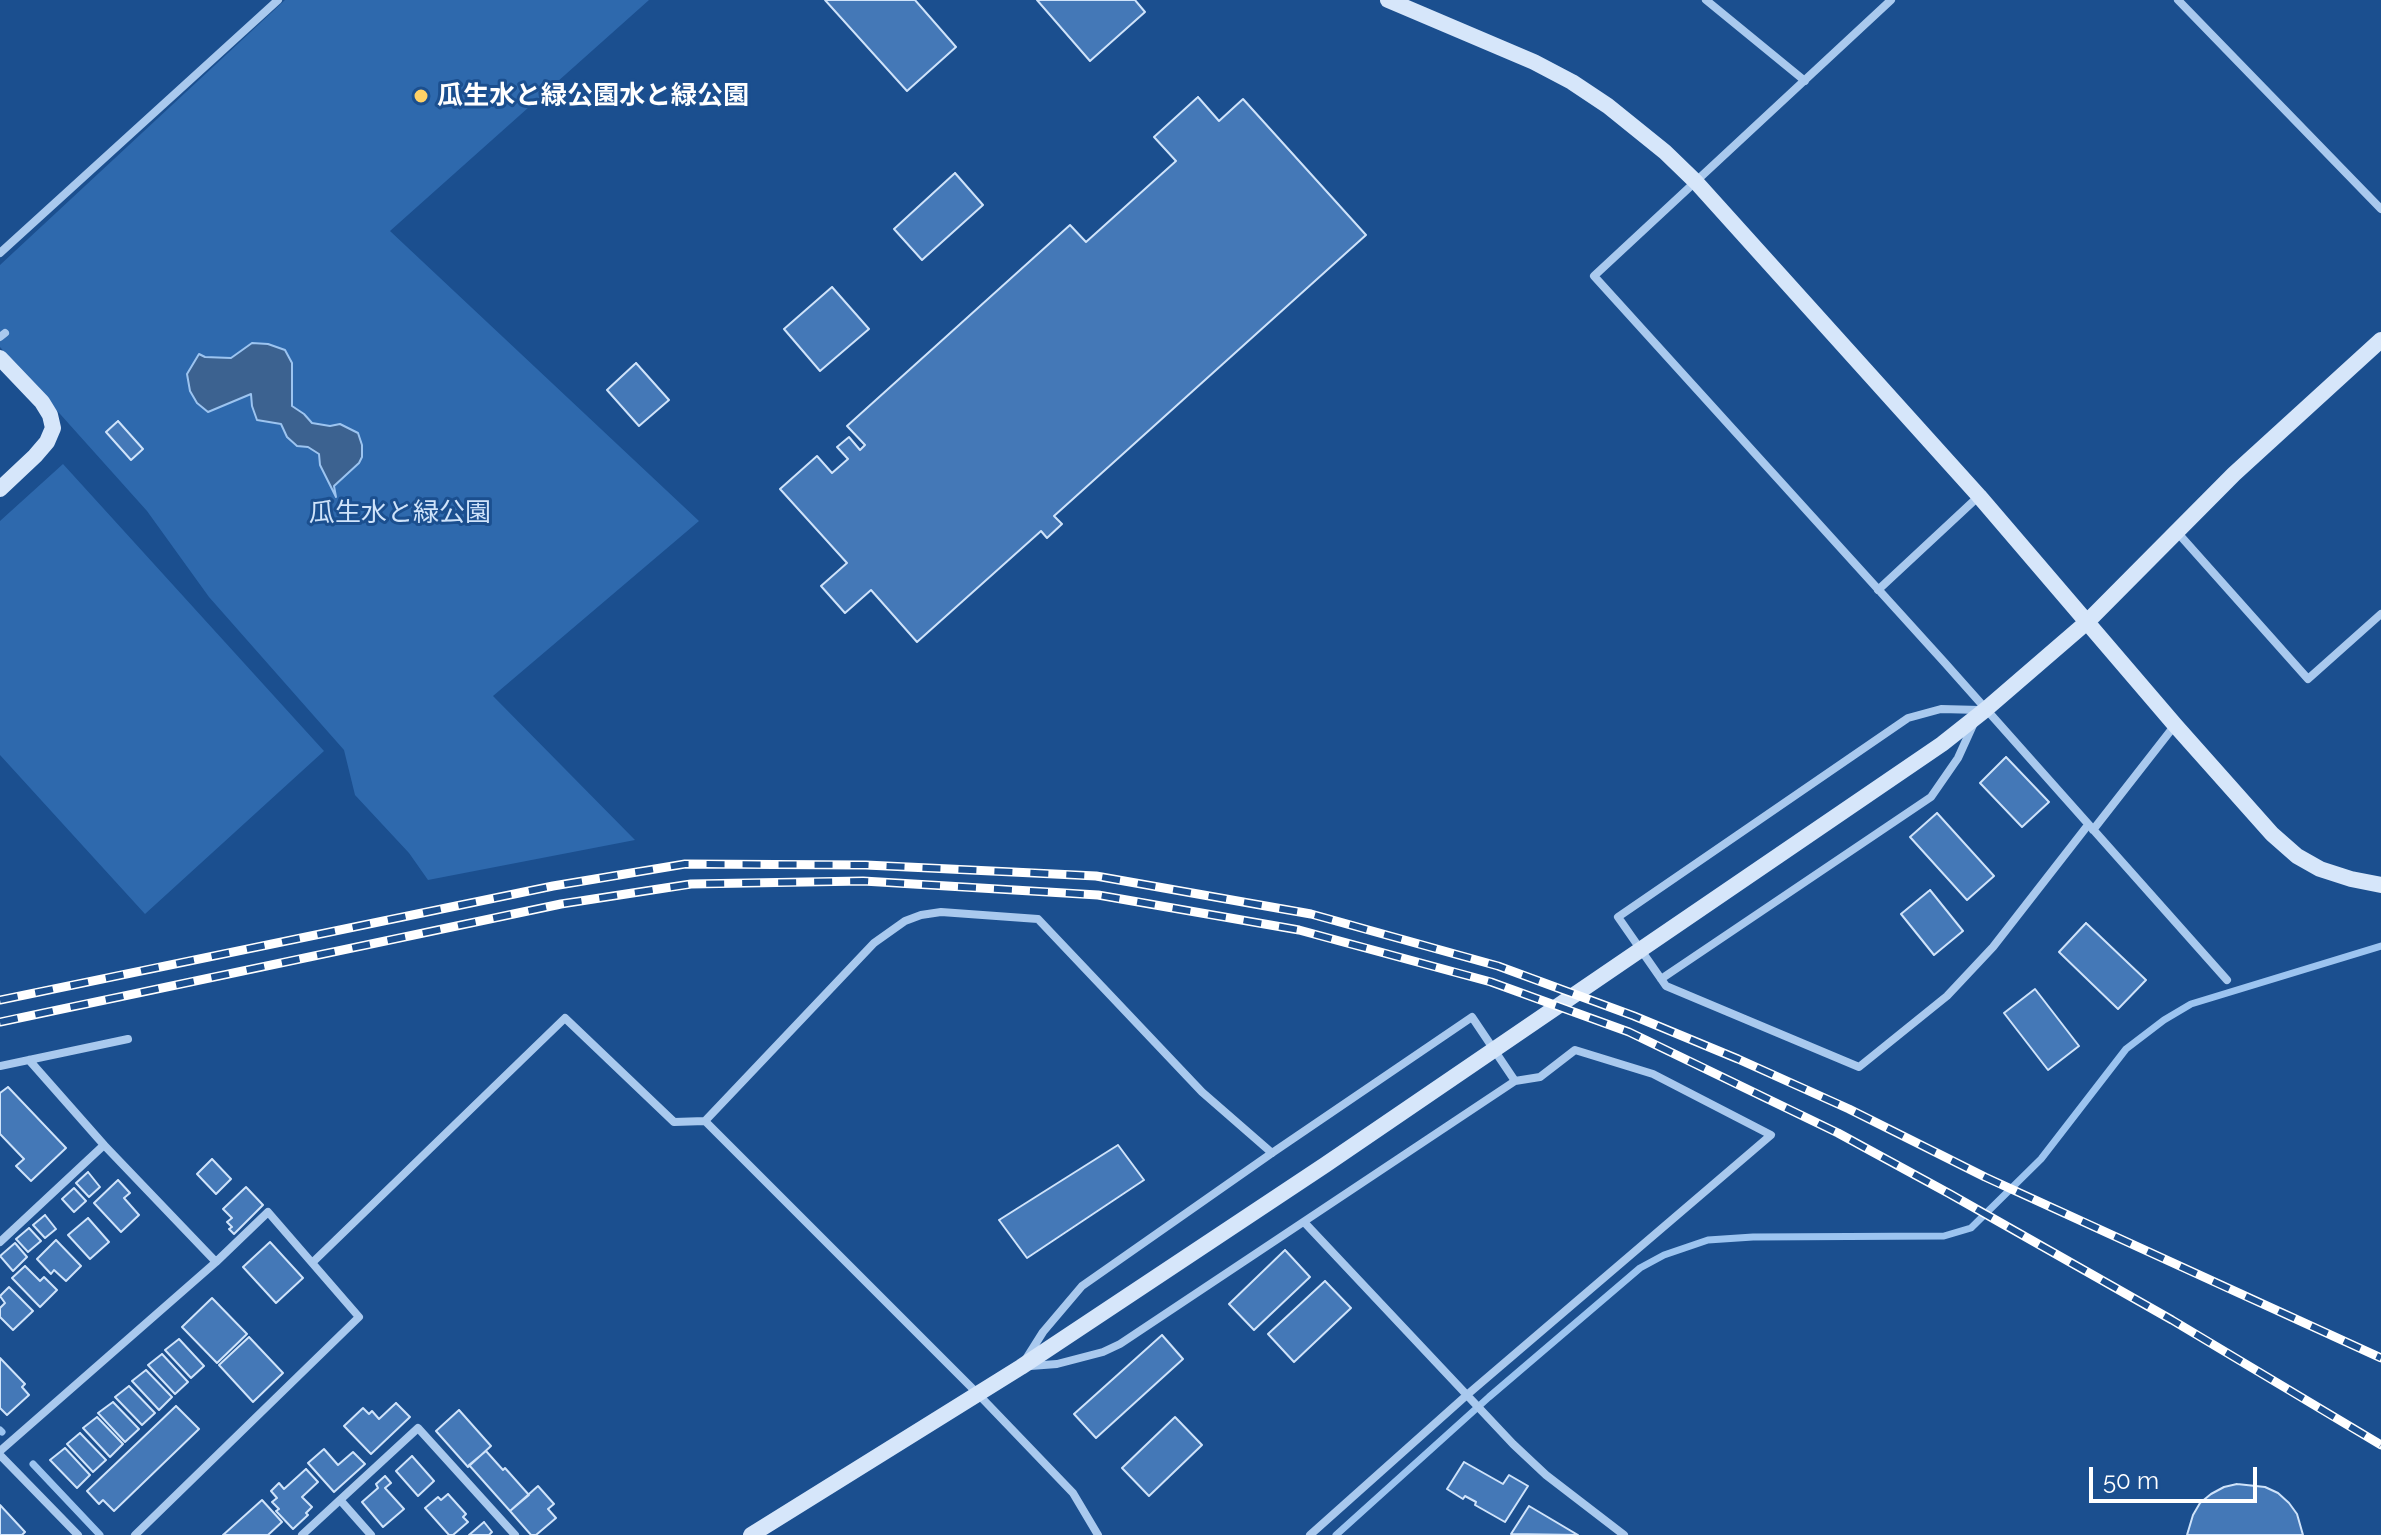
<!DOCTYPE html>
<html>
<head>
<meta charset="utf-8">
<style>
  body { margin:0 }
  #map { position:relative; width:2381px; height:1535px; overflow:hidden; background:#1b4f8f; font-family:Raleway,sans-serif }
  canvas { display:block }
  .scale { position:absolute; left:2089px; top:1467px; width:168px; height:36px; box-sizing:border-box; border:4px solid #fff; border-top:0; padding-left:10px; font-size:24px; line-height:28px; white-space:nowrap; color:#fff; -webkit-text-stroke:6px #1b4f8f; paint-order:stroke }
</style>
</head>
<body>
<div id="map">
<canvas width="2381" height="1535"></canvas>
<div class="scale">50 m</div>
</div>
<script>
const ctx = document.querySelector('canvas').getContext('2d');
ctx.lineJoin = 'round';
function fillPath(path, color) { ctx.fillStyle = color; ctx.fill(path, 'evenodd'); }
const toPath = rows => new Path2D(rows.map(r => 'M' + r).join(''));
function strokePath(path, color, width, dash) { ctx.strokeStyle = color; ctx.lineWidth = width; ctx.lineCap = dash ? 'butt' : 'round'; ctx.setLineDash(dash || []); ctx.stroke(path); }
function write(font, color, halo, rows, align = 'center') {
  ctx.font = font + ' Raleway,"Noto Sans JP",sans-serif'; ctx.lineWidth = 6; ctx.setLineDash([]); ctx.textBaseline = 'middle'; ctx.strokeStyle = halo; ctx.fillStyle = color; for (const [text, x, y, turn = 0] of rows) {
    ctx.save(); ctx.translate(x, y); ctx.rotate((+turn || 0) * Math.PI / 180); ctx.textAlign = isNaN(turn) ? turn : align; if (halo) ctx.strokeText(text, 0, 0); ctx.fillText(text, 0, 0); ctx.restore();
  }
}
fillPath(toPath([
  [285,0,649,0,390,231,699,521,493,696,635,840,428,880,409,853,355,795,344,750,209,597,147,511,0,347,0,265],
  [63,464,324,751,145,914,0,755,0,521]
]), '#2e69ad');
const water = toPath([
  [252,343,268,344,285,350,292,363,292,406,304,414,312,423,330,426,340,424,358,433,362,445,362,457,359,463,334,486,336,497,320,465,319,454,308,447,297,446,287,437,281,424,257,420,252,406,251,394,208,412,197,403,190,391,187,374,199,354,205,357,231,358,252,343]
]);
fillPath(water, '#3c6290');
strokePath(water, '#9cc4f0', 2);
strokePath(toPath([
  [0,1430,2,1432],
  [33,1464,100,1535],
  [1336,1535,1489,1397,1640,1268,1664,1255,1708,1240,1753,1237,1944,1236,1971,1228,2041,1159,2126,1049,2164,1020,2191,1004,2381,946]
]), '#9cc4f0', 7);
const building = toPath([
  [825,0,915,0,956,47,907,91,825,0],
  [1037,0,1135,0,1145,12,1090,61,1037,0],
  [1198,97,1219,121,1243,99,1366,235,1054,516,1062,524,1047,538,1041,531,917,642,871,590,845,613,821,586,847,563,780,489,817,456,832,473,848,459,837,447,849,437,860,450,865,445,847,426,1070,225,1086,242,1176,161,1154,137,1198,97],
  [955,173,983,205,922,260,894,229,955,173],
  [832,287,869,329,820,371,784,329,832,287],
  [636,363,669,400,639,426,607,390,636,363],
  [118,421,143,449,131,460,106,432,118,421],
  [2006,757,2049,802,2022,827,1980,783,2006,757],
  [1937,813,1994,876,1967,900,1910,837,1937,813],
  [1930,890,1963,931,1934,955,1901,914,1930,890],
  [2086,923,2146,980,2118,1009,2059,952,2086,923],
  [2035,989,2079,1046,2048,1070,2004,1013,2035,989],
  [8,1087,66,1148,31,1181,16,1166,24,1159,0,1134,0,1093,8,1087],
  [1118,1145,1144,1180,1027,1258,999,1220,1118,1145],
  [212,1159,231,1179,216,1194,197,1174,212,1159],
  [88,1172,100,1187,89,1197,76,1183,88,1172],
  [118,1180,130,1193,124,1198,139,1215,121,1232,94,1203,118,1180],
  [246,1187,263,1205,234,1234,229,1229,232,1227,227,1222,232,1218,223,1209,246,1187],
  [74,1188,86,1201,74,1212,62,1199,74,1188],
  [45,1215,56,1229,45,1238,33,1225,45,1215],
  [88,1218,109,1242,90,1259,68,1235,88,1218],
  [29,1228,41,1241,28,1252,16,1239,29,1228],
  [56,1240,81,1266,66,1281,54,1270,51,1274,37,1259,56,1240],
  [270,1242,303,1278,276,1303,243,1267,270,1242],
  [15,1243,27,1257,13,1271,0,1256,15,1243],
  [1285,1250,1310,1277,1254,1330,1229,1304,1285,1250],
  [25,1266,40,1281,44,1277,57,1290,40,1307,12,1278,25,1266],
  [1325,1281,1351,1308,1294,1362,1268,1334,1325,1281],
  [9,1287,33,1311,13,1330,0,1317,0,1308,5,1303,0,1296,9,1287],
  [212,1298,247,1334,217,1363,182,1327,212,1298],
  [1162,1335,1183,1359,1096,1438,1074,1414,1162,1335],
  [249,1337,283,1373,253,1402,219,1365,249,1337],
  [179,1339,204,1366,191,1378,165,1350,179,1339],
  [162,1354,188,1382,175,1394,148,1365,162,1354],
  [0,1358,25,1384,22,1387,29,1395,7,1415,0,1408,0,1358],
  [146,1370,172,1397,159,1410,132,1381,146,1370],
  [129,1386,155,1413,142,1425,115,1397,129,1386],
  [113,1402,139,1429,125,1442,98,1413,113,1402],
  [396,1403,410,1417,371,1454,344,1426,363,1408,369,1414,372,1411,379,1419,396,1403],
  [176,1406,199,1429,114,1511,103,1500,99,1504,87,1491,176,1406],
  [459,1410,491,1446,468,1467,436,1431,459,1410],
  [97,1417,123,1444,110,1457,83,1428,97,1417],
  [1175,1417,1202,1445,1149,1496,1122,1468,1175,1417],
  [80,1433,106,1460,93,1472,67,1444,80,1433],
  [65,1448,90,1475,77,1488,50,1460,65,1448],
  [324,1449,338,1465,353,1452,365,1464,334,1492,308,1463,324,1449],
  [486,1451,503,1470,505,1468,529,1495,510,1511,469,1465,486,1451],
  [412,1456,434,1481,418,1496,396,1471,412,1456],
  [1464,1462,1503,1484,1509,1475,1528,1486,1505,1522,1475,1505,1476,1502,1465,1496,1463,1499,1447,1489,1464,1462],
  [306,1469,318,1482,302,1497,312,1507,306,1513,308,1515,293,1529,276,1511,279,1509,272,1502,277,1498,271,1491,279,1483,284,1489,306,1469],
  [385,1476,391,1483,385,1488,404,1509,383,1527,362,1502,378,1488,376,1484,385,1476],
  [2237,1484,2265,1487,2278,1493,2289,1503,2297,1514,2303,1535,2187,1535,2193,1515,2200,1503,2211,1494,2224,1487,2237,1484],
  [538,1486,554,1504,548,1509,556,1518,536,1535,531,1535,510,1511,538,1486],
  [448,1494,466,1514,463,1517,468,1522,453,1535,449,1535,425,1508,438,1497,441,1500,448,1494],
  [262,1500,282,1522,268,1535,223,1535,262,1500],
  [0,1505,25,1532,22,1535,0,1535,0,1505],
  [1529,1506,1578,1535,1511,1534,1529,1506],
  [484,1522,492,1532,489,1535,469,1535,484,1522]
]);
fillPath(building, '#4478b7');
strokePath(building, '#cfe3fa', 2);
strokePath(toPath([
  [1706,0,1805,81],
  [1891,0,1594,276,1945,663,2227,980],
  [2178,0,2381,209],
  [0,253,278,0],
  [0,337,5,333],
  [2177,532,2308,679,2381,614],
  [1878,590,1979,496],
  [1980,710,1941,709,1908,718,1618,917,1666,986,1859,1067,1947,996,1993,947,2088,825],
  [2093,830,2175,725],
  [1661,979,1931,797,1958,758,1973,725],
  [29,1060,104,1145],
  [0,1066,128,1039],
  [705,1121,874,943,905,921,921,915,941,912,1038,919,1202,1092,1272,1153],
  [1304,1222,1513,1444,1546,1475,1624,1535],
  [0,1242,104,1145,216,1262],
  [313,1262,565,1018,674,1122,705,1121,977,1393,1073,1493,1098,1535],
  [1026,1359,1043,1332,1082,1286,1272,1153,1472,1017,1515,1081],
  [1030,1366,1057,1364,1103,1352,1120,1344,1515,1081,1540,1077,1575,1050,1653,1074,1771,1135,1468,1394,1310,1535],
  [0,1451,216,1262,268,1212,359,1317,135,1535],
  [0,1455,78,1535],
  [341,1501,371,1535],
  [302,1535,418,1428,515,1535]
]), '#a9c9ee', 8);
strokePath(toPath([
  [1388,0,1534,62,1572,82,1608,106,1665,152,1696,182,1979,496,2175,725,2272,834,2297,856,2320,869,2351,879,2381,885],
  [0,358,42,402,50,415,53,428,47,442,35,456,0,489],
  [751,1535,1021,1367,1325,1165,1942,744,1985,710,2087,622,2234,474,2381,340]
]), '#d6e6fa', 16);
const rail = toPath([
  [0,1000,553,886,685,864,866,865,1096,876,1311,914,1498,966,1634,1016,1738,1059,1849,1109,1985,1177,2381,1358],
  [0,1022,561,904,691,884,863,881,1098,895,1299,930,1491,982,1629,1032,1838,1133,1950,1194,2172,1320,2381,1445]
]);
strokePath(rail, '#fff', 9);
strokePath(rail, '#1b4f8f', 6, [18]);
for (const [x, y, r, color] of [
  [421,96,8,"#ffd166"]
]) { const dot = new Path2D(); dot.arc(x, y, r, 0, 2 * Math.PI); ctx.fillStyle = color; ctx.fill(dot); strokePath(dot, '#1b4f8f', 3); }
write('bold 26px', '#fff', '#1b4f8f', [
  ["瓜生水と緑公園水と緑公園",437,96]
], 'left');
write('26px', '#cfe3fa', '#1b4f8f', [
  ["瓜生水と緑公園",400,513]
]);
</script>
</body>
</html>
